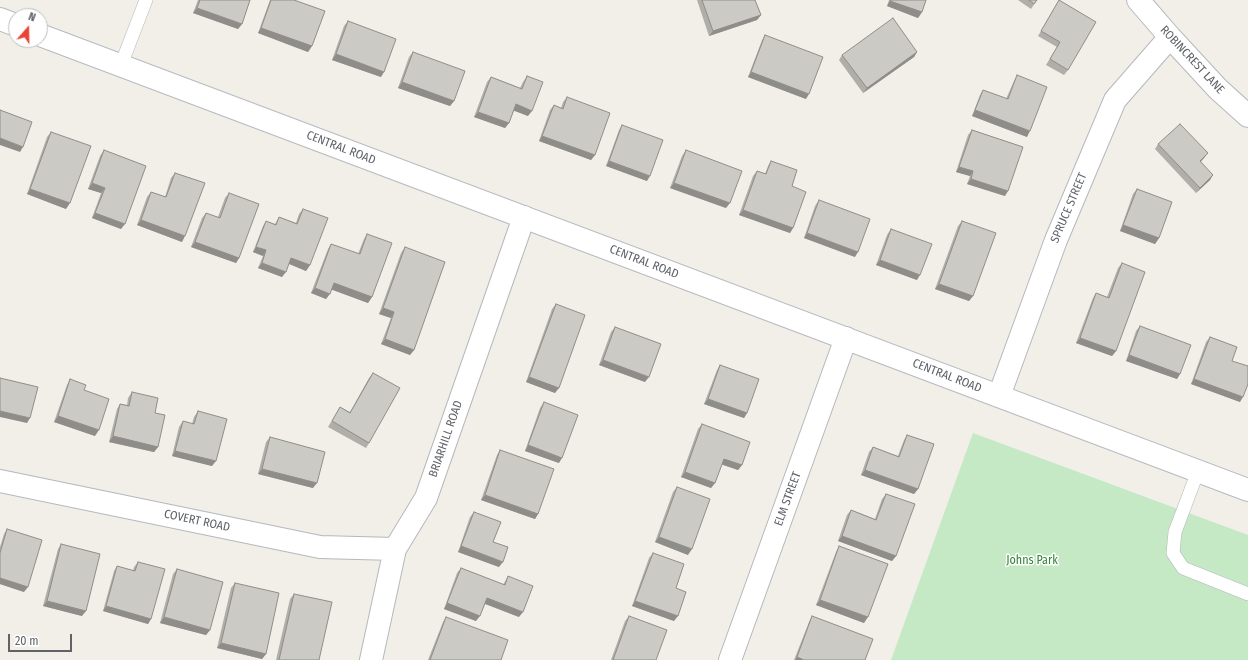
<!DOCTYPE html>
<html>
<head>
<meta charset="utf-8">
<style>
  body { margin:0 }
  #map { position:relative; width:1248px; height:660px; overflow:hidden; background:#f1efe8; font-family:"Fira Sans Condensed",sans-serif }
  canvas { display:block }
  .north { position:absolute; left:8px; top:8px; width:40px; height:40px; box-sizing:border-box; background:#fff; border:1px solid #bfc1c3; border-radius:50%; rotate:20deg; font-size:11px; font-weight:700; line-height:16px; text-align:center; color:#5f6368 }
  .north::after { content:''; display:block; margin:auto; width:14px; height:18px; background:#ea4335; clip-path:polygon(50% 0,100% 100%,50% 72%,0 100%) }
  .scale { position:absolute; left:8px; top:634px; width:64px; height:18px; box-sizing:border-box; border:2px solid #5f6368; border-top:0; padding-left:5px; font-size:12px; line-height:14px; white-space:nowrap; color:#5f6368; -webkit-text-stroke:3px #fff; paint-order:stroke }
</style>
</head>
<body>
<div id="map">
<canvas width="1248" height="660"></canvas>
<div class="north">N</div>
<div class="scale">20 m</div>
</div>
<script>
const ctx = document.querySelector('canvas').getContext('2d');
ctx.lineJoin = 'round';
function fillPath(path, color) { ctx.fillStyle = color; ctx.fill(path, 'evenodd'); }
const toPath = rows => new Path2D(rows.map(r => 'M' + r).join(''));
function strokePath(path, color, width, dash) { ctx.strokeStyle = color; ctx.lineWidth = width; ctx.lineCap = dash ? 'butt' : 'round'; ctx.setLineDash(dash || []); ctx.stroke(path); }
function write(font, color, halo, rows, align = 'center') {
  ctx.font = font + ' "Fira Sans Condensed",sans-serif'; ctx.lineWidth = 3; ctx.setLineDash([]); ctx.textBaseline = 'middle'; ctx.strokeStyle = halo; ctx.fillStyle = color; for (const [text, x, y, turn = 0] of rows) {
    ctx.save(); ctx.translate(x, y); ctx.rotate((+turn || 0) * Math.PI / 180); ctx.textAlign = isNaN(turn) ? turn : align; if (halo) ctx.strokeText(text, 0, 0); ctx.fillText(text, 0, 0); ctx.restore();
  }
}
fillPath(toPath([
  [973,433,1248,535,1248,660,891,660]
]), '#c5e8c5');
const service = toPath([
  [121,65,146,0],
  [1198,471,1175,532,1173,553,1183,568,1248,594]
]);
const minor = toPath([
  [1138,0,1170,37,1218,89,1248,116],
  [999,396,1056,240,1115,100,1170,37],
  [0,481,320,547,395,549],
  [371,660,395,549,426,498,524,217],
  [730,660,846,338]
]);
const secondary = toPath([
  [0,19,16,25],
  [40,35,1248,490]
]);
strokePath(service, '#b5b8bc', 14);
strokePath(minor, '#b5b8bc', 24);
strokePath(secondary, '#b6babf', 24);
strokePath(service, '#fff', 13);
strokePath(minor, '#fff', 22);
strokePath(secondary, '#fff', 22);
fillPath(toPath([
  [198,0,250,0,242,24,238,29,193,13],
  [270,0,294,0,312,46,308,52,258,33],
  [697,0,755,0,761,15,757,20,709,36],
  [889,0,926,0,922,12,918,18,887,6],
  [1018,0,1037,0,1031,9],
  [1059,0,1068,70,1064,75,1046,65,1057,47,1038,36],
  [348,21,381,77,332,60,344,26],
  [765,35,806,99,748,77,762,40],
  [413,52,454,101,450,106,398,88,409,57],
  [917,52,914,57,863,93,839,60,842,55],
  [1017,75,1027,137,972,116,980,95,983,90,1006,99,1014,81],
  [527,76,528,116,514,110,509,123,505,128,474,117,487,82,491,77,520,88,523,82],
  [567,97,595,155,591,160,539,141,550,110,554,105,561,108,563,102],
  [622,125,647,181,606,166,619,130],
  [972,130,1005,196,967,184,970,176,956,172,968,135],
  [51,132,66,209,27,194,47,137],
  [1158,144,1208,153,1204,158,1201,162,1210,180,1196,193,1155,149],
  [104,150,121,229,92,218,101,193,88,189,100,156],
  [686,150,726,208,670,188,682,156],
  [771,161,792,186,793,228,790,233,739,215,753,176,757,171,765,174,768,166],
  [175,173,182,242,137,225,147,197,151,192,165,197,171,178],
  [1137,189,1159,238,1155,244,1120,231,1133,194],
  [229,193,239,258,236,263,191,247,202,218,206,213,218,217,225,198],
  [819,200,855,257,804,238,815,206],
  [303,209,310,265,306,271,289,264,282,277,258,268,263,256,253,252,263,226,266,221,275,224,279,217,296,223,299,214],
  [962,221,973,296,969,301,935,289,958,226],
  [891,229,917,280,876,265,887,235],
  [367,234,372,297,368,303,331,289,326,299,311,293,328,249,331,244,358,254,364,239],
  [405,247,414,350,410,355,381,344,391,318,379,314,401,253],
  [1122,263,1116,351,1112,356,1076,343,1093,298,1096,293,1107,297,1118,268],
  [556,304,555,393,526,382,552,309],
  [1140,326,1180,374,1177,379,1126,361,1136,331],
  [615,327,645,382,599,365,611,332],
  [1210,337,1232,361,1240,402,1191,384,1206,342],
  [720,365,747,413,744,418,704,404,717,370],
  [373,373,369,443,366,448,328,427,340,407,350,412,369,378],
  [70,379,84,390,95,436,54,422,67,385],
  [132,392,155,413,158,447,154,452,109,442,117,409,120,404,127,405,128,398],
  [544,402,559,463,525,451,540,408],
  [198,411,212,466,172,456,179,427,183,421,192,424,194,417],
  [702,424,742,465,738,470,722,464,715,483,711,488,681,477,698,429],
  [907,435,918,489,914,494,861,475,869,452,873,447,898,456,904,440],
  [270,437,313,488,258,474,266,442],
  [500,450,538,514,535,519,481,500,497,455],
  [677,487,688,555,655,542,673,492],
  [886,494,896,556,892,561,838,541,847,515,851,510,875,519,882,499],
  [474,512,493,542,499,567,458,552,470,517],
  [7,529,24,592,0,584,0,547,4,534],
  [61,544,82,616,43,606,58,549],
  [839,546,864,623,816,605,836,552],
  [653,553,676,588,674,621,632,606,649,558],
  [138,562,151,619,148,624,103,611,114,571,117,566,133,571,134,567],
  [461,568,503,585,508,576,519,617,485,604,476,621,444,609,457,573],
  [177,569,210,630,206,635,160,623,173,574],
  [235,583,266,654,262,659,217,648,231,588],
  [294,594,319,660,276,660,290,599],
  [629,616,656,660,611,660,625,621],
  [812,616,865,660,794,660,809,622],
  [446,617,501,660,428,660,443,622]
]), '#afaea9');
fillPath(toPath([
  [890,1,922,12,918,18,887,6],
  [197,8,242,24,238,29,193,13],
  [761,15,757,20,709,36,713,31],
  [261,28,312,46,308,52,258,33],
  [917,52,914,57,863,93,867,88],
  [336,54,384,72,381,77,332,60],
  [751,72,809,94,806,99,748,77],
  [402,82,454,101,450,106,398,88],
  [516,104,532,111,528,116,512,110],
  [975,110,1030,131,1027,137,972,116],
  [478,112,509,123,505,128,474,117],
  [542,136,595,155,591,160,539,141],
  [0,138,23,147,20,152,0,145],
  [1208,153,1204,158,1196,166,1200,161],
  [609,161,650,176,647,181,606,166],
  [959,167,973,171,970,176,956,172],
  [1213,175,1210,180,1196,193,1200,188],
  [971,179,1008,191,1005,196,967,184],
  [92,183,105,188,101,193,88,189],
  [674,183,730,203,726,208,670,188],
  [30,189,70,203,66,209,27,194],
  [743,210,793,228,790,233,739,215],
  [95,213,125,224,121,229,92,218],
  [141,220,185,236,182,242,137,225],
  [1123,225,1159,238,1155,244,1120,231],
  [807,233,858,252,855,257,804,238],
  [195,242,239,258,236,263,191,247],
  [256,247,266,250,263,256,253,252],
  [291,258,310,265,306,271,287,263],
  [880,260,920,275,917,280,876,265],
  [262,263,286,272,282,277,258,268],
  [334,283,372,297,368,303,330,289],
  [939,284,973,296,969,301,935,289],
  [315,288,330,294,326,299,311,293],
  [383,308,394,312,391,318,379,314],
  [1080,338,1116,351,1112,356,1076,343],
  [385,339,414,350,410,355,381,344],
  [1129,355,1180,374,1177,379,1126,361],
  [603,360,649,377,645,382,599,365],
  [529,377,559,388,555,393,526,382],
  [1194,379,1243,397,1240,402,1191,384],
  [708,399,747,413,744,418,704,404],
  [0,411,30,418,27,423,0,417],
  [58,416,99,430,95,436,54,422],
  [113,436,158,447,154,452,109,442],
  [528,445,562,458,559,463,525,451],
  [175,451,216,461,212,466,172,456],
  [724,459,742,465,738,470,720,464],
  [262,469,317,483,313,488,258,474],
  [865,470,918,489,914,494,861,475],
  [685,472,715,483,711,488,681,477],
  [485,495,538,514,535,519,481,500],
  [842,536,896,556,892,561,838,541],
  [659,537,692,549,688,555,655,542],
  [461,546,503,562,499,567,458,552],
  [0,578,28,587,24,592,0,584],
  [487,598,523,612,519,617,483,603],
  [820,600,868,617,864,623,816,605],
  [47,601,86,611,82,616,43,606],
  [635,601,678,616,674,621,632,606],
  [447,603,480,616,476,621,444,609],
  [106,606,151,619,148,624,103,611],
  [164,617,210,630,206,635,160,623],
  [221,643,266,654,262,659,217,648],
  [797,657,804,660,795,660]
]), '#8f8d8a');
const building = toPath([
  [200,0,250,0,242,24,197,8,200,0],
  [271,0,294,0,325,11,312,46,261,28,271,0],
  [702,0,755,0,761,15,713,31,702,0],
  [891,0,926,0,922,12,890,1,891,0],
  [1029,0,1037,0,1034,4,1029,0],
  [1059,0,1096,22,1068,70,1050,59,1060,42,1041,31,1059,0],
  [893,18,917,52,867,88,842,55,893,18],
  [348,21,396,39,384,72,336,54,348,21],
  [765,35,823,57,809,94,751,72,765,35],
  [413,52,465,71,454,101,402,82,413,52],
  [1017,75,1047,87,1030,131,975,110,983,90,1008,99,1017,75],
  [527,76,543,82,532,111,516,104,509,123,478,112,491,77,522,89,527,76],
  [567,97,610,113,595,155,542,136,554,105,563,109,567,97],
  [0,110,32,122,23,147,0,138,0,110],
  [1180,124,1208,153,1200,161,1213,175,1200,188,1158,144,1180,124],
  [622,125,663,140,650,176,609,161,622,125],
  [972,130,1023,147,1008,191,971,179,973,171,959,167,972,130],
  [51,132,91,146,70,203,30,189,51,132],
  [104,150,146,166,125,224,95,213,105,188,92,183,104,150],
  [686,150,742,171,730,203,674,183,686,150],
  [771,161,797,170,792,186,806,192,793,228,743,210,757,171,766,174,771,161],
  [175,173,205,183,185,236,141,220,151,192,166,197,175,173],
  [1137,189,1172,202,1159,238,1123,225,1137,189],
  [229,193,259,204,239,258,195,242,206,213,220,218,229,193],
  [819,200,870,219,858,252,807,233,819,200],
  [303,209,328,218,310,265,291,258,286,272,262,263,266,250,256,247,266,221,276,225,279,217,297,224,303,209],
  [962,221,996,233,973,296,939,284,962,221],
  [891,229,932,244,920,275,880,260,891,229],
  [367,234,392,243,372,297,334,283,330,294,315,288,331,244,360,254,367,234],
  [405,247,445,262,414,350,385,339,394,312,383,308,405,247],
  [1122,263,1145,272,1116,351,1080,338,1096,293,1109,298,1122,263],
  [556,304,585,315,559,388,529,377,556,304],
  [1140,326,1191,345,1180,374,1129,355,1140,326],
  [615,327,661,344,649,377,603,360,615,327],
  [1210,337,1237,347,1232,361,1248,366,1248,384,1243,397,1194,379,1210,337],
  [720,365,759,379,747,413,708,399,720,365],
  [373,373,400,388,369,443,332,421,340,407,350,413,373,373],
  [0,378,38,387,30,418,0,411,0,378],
  [70,379,86,385,84,390,109,399,99,430,58,416,70,379],
  [132,392,158,398,155,413,165,415,158,447,113,436,120,404,129,406,132,392],
  [544,402,578,415,562,458,528,445,544,402],
  [198,411,227,419,216,461,175,451,183,421,194,424,198,411],
  [702,424,750,442,742,465,724,459,715,483,685,472,702,424],
  [907,435,934,444,918,489,865,470,873,447,899,457,907,435],
  [270,437,325,452,317,483,262,469,270,437],
  [500,450,554,469,538,514,485,495,500,450],
  [677,487,710,499,692,549,659,537,677,487],
  [886,494,915,504,896,556,842,536,851,510,876,520,886,494],
  [474,512,501,522,493,542,508,547,503,562,461,546,474,512],
  [7,529,42,540,28,587,0,578,0,553,7,529],
  [61,544,100,554,86,611,47,601,61,544],
  [839,546,888,564,868,617,820,600,839,546],
  [653,553,684,564,676,588,686,592,678,616,635,601,653,553],
  [138,562,165,569,151,619,106,606,117,566,135,571,138,562],
  [461,568,505,585,508,576,533,586,523,612,487,598,480,616,447,603,461,568],
  [177,569,223,582,210,630,164,617,177,569],
  [235,583,279,593,266,654,221,643,235,583],
  [294,594,332,602,319,660,279,660,294,594],
  [629,616,667,630,656,660,613,660,629,616],
  [812,616,873,639,865,660,804,660,797,657,812,616],
  [446,617,508,640,501,660,430,660,446,617]
]);
fillPath(building, '#cccac5');
strokePath(building, '#8f8d8a', 1);
write('12px', '#5f6368', '#fff', [
  ["ROBINCREST LANE",1192,60,47],
  ["CENTRAL ROAD",341,148,21],
  ["SPRUCE STREET",1069,208,-67],
  ["CENTRAL ROAD",644,262,21],
  ["CENTRAL ROAD",947,376,21],
  ["BRIARHILL ROAD",446,439,-71],
  ["ELM STREET",788,499,-70],
  ["COVERT ROAD",197,521,12]
]);
write('12px', '#348238', '#fff', [
  ["Johns Park",1032,561]
]);
</script>
</body>
</html>
